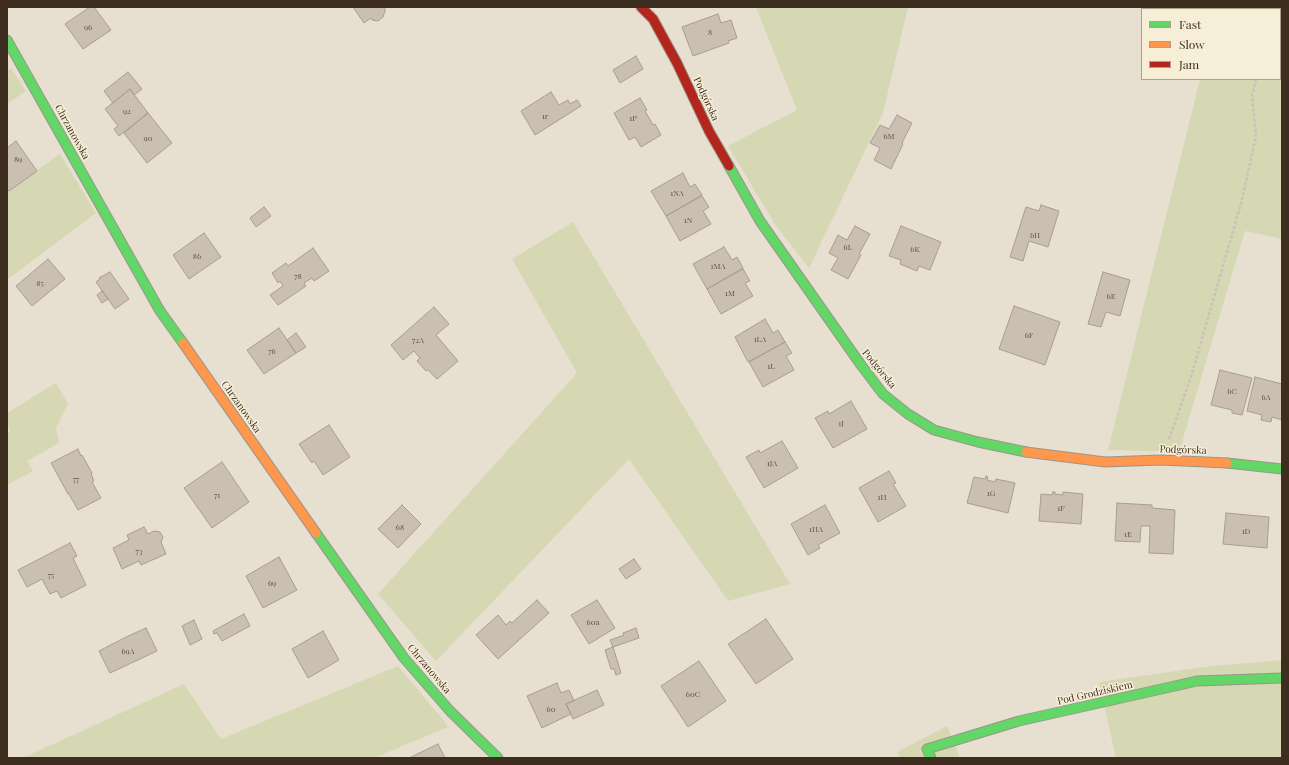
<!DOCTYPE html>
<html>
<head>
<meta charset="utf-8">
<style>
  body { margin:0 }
  #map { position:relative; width:1289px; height:765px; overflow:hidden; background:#e7e0d1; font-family:"Playfair Display",serif }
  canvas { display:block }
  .frame { position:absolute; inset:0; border:8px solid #3d2e20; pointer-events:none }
  .legend { position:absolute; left:1141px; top:8px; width:140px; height:72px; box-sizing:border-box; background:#f7eed8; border:1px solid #ada18e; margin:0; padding:5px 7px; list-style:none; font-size:12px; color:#3d2e20 }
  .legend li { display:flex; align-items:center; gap:8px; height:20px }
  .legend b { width:20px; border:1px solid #ada18e }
</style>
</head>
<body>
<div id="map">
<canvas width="1289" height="765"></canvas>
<div class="frame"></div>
<ul class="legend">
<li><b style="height:5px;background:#63d668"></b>Fast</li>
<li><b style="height:5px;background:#ff974d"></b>Slow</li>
<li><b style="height:5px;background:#b3261e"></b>Jam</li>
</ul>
</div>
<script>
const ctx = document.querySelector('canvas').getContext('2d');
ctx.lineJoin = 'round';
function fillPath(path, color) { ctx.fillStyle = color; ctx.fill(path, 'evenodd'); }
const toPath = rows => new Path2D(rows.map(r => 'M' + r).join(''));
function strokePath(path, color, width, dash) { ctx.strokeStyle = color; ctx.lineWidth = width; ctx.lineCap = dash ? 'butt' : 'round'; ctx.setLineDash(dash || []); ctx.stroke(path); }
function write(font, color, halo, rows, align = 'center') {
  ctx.font = font + ' "Playfair Display",serif'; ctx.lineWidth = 3; ctx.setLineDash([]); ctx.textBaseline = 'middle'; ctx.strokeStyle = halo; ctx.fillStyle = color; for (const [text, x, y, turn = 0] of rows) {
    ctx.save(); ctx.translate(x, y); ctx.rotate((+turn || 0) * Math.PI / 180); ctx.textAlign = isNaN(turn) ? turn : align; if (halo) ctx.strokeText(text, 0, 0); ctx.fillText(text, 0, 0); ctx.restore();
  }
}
fillPath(toPath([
  [756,7,908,7,883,113,809,268,776,226,728,146,797,110],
  [1176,7,1282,7,1282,239,1245,231,1179,452,1108,450,1200,79,1280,79,1280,9,1184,9],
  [11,68,26,91,7,104,7,71],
  [60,154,96,213,7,280,7,191],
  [573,222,790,584,728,601,629,459,436,661,378,594,577,373,512,259],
  [56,383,68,404,56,428,59,443,27,461,33,471,7,485,7,433,11,431,7,423,7,413],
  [1282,660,1282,758,1116,758,1099,682,1212,666],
  [398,666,445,722,448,727,374,758,23,758,184,684,221,739],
  [947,726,960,758,901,758,897,752]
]), '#d6d7b3');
const building = toPath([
  [90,7,94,7,111,30,83,49,65,24,90,7],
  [353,7,385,7,385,11,383,17,378,21,372,20,371,18,364,23,353,7],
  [718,14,721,23,731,20,737,38,728,41,729,43,693,56,682,27,718,14],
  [636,56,643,69,620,83,613,70,636,56],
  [128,72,142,89,134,95,130,89,113,103,104,91,128,72],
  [130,89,148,113,119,136,114,129,118,126,105,109,130,89],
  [551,92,559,105,568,100,570,104,577,100,581,106,535,135,521,111,551,92],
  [640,98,647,110,645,111,653,125,655,124,661,135,641,147,635,137,629,140,614,113,640,98],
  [148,113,172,143,147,163,124,133,148,113],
  [897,115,912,123,902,143,903,144,891,169,874,160,880,148,870,143,880,125,889,129,897,115],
  [16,141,37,171,9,191,7,189,7,148,16,141],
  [683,173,690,187,695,184,702,195,666,216,651,191,683,173],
  [702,196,709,207,703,211,711,224,680,241,666,216,702,196],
  [1041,205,1059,211,1048,247,1029,241,1023,261,1010,257,1026,207,1039,211,1041,205],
  [264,207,271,216,256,227,250,218,264,207],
  [855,226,870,234,859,254,861,255,848,279,831,270,838,258,829,253,838,235,847,240,855,226],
  [901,226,941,242,930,270,919,266,917,271,900,264,901,260,889,256,901,226],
  [204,233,221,257,189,279,173,255,204,233],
  [724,247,732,260,737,257,743,268,707,289,693,264,724,247],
  [313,248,329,271,314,281,312,278,304,283,306,286,278,305,270,295,283,286,280,281,278,283,272,273,286,263,288,266,313,248],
  [48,259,65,279,32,306,16,286,48,259],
  [743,269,750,281,745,283,753,296,721,314,707,289,743,269],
  [110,272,129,299,115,309,96,282,100,279,99,278,110,272],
  [1103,272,1130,280,1120,316,1106,312,1101,327,1088,324,1103,272],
  [102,291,108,299,102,303,97,295,102,291],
  [1014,306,1060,322,1045,365,999,349,1014,306],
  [434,307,449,324,436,335,458,361,437,379,428,370,426,371,417,361,420,358,414,351,403,360,391,345,434,307],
  [765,319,773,333,778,330,785,342,748,362,735,337,765,319],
  [279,328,296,353,264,374,247,350,279,328],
  [296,333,306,347,296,353,287,340,296,333],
  [785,342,792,353,786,356,794,370,763,387,749,362,785,342],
  [1220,370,1252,378,1242,415,1232,413,1232,410,1211,405,1220,370],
  [1255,377,1282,384,1282,420,1272,417,1271,422,1261,420,1262,415,1247,411,1255,377],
  [851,401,867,429,833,448,815,418,828,411,829,414,851,401],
  [329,425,350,457,323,475,314,461,312,463,299,444,329,425],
  [782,441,798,468,764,488,746,457,759,450,760,453,782,441],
  [78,449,81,456,82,455,92,473,91,474,94,481,92,482,101,498,78,510,69,494,68,494,51,463,78,449],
  [222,462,249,502,212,528,184,488,222,462],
  [889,471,896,483,893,484,906,506,878,522,859,488,889,471],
  [986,476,988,477,987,480,995,482,996,479,1015,483,1008,513,967,503,974,477,985,479,986,476],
  [1053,492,1055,492,1055,494,1063,495,1063,492,1083,494,1081,524,1039,521,1041,494,1052,495,1053,492],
  [1117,503,1152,505,1152,508,1175,510,1173,554,1149,553,1150,526,1141,526,1140,542,1115,541,1117,503],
  [402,505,421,524,398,548,378,529,402,505],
  [825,505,840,533,818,545,820,548,808,555,791,524,825,505],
  [1226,513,1269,517,1267,548,1223,544,1226,513],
  [144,527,148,534,154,531,160,532,163,537,161,542,166,554,141,565,139,561,122,569,113,548,129,540,127,535,144,527],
  [70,543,77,556,73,558,86,585,61,598,57,591,50,594,42,579,27,587,18,570,70,543],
  [279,557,297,590,263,608,246,576,279,557],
  [634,559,641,569,626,579,619,569,634,559],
  [537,600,549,613,498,659,476,635,498,615,506,625,510,621,512,623,537,600],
  [597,600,615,628,589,644,571,615,597,600],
  [244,614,250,626,222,641,217,633,214,634,213,631,244,614],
  [766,619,793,659,756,684,728,644,766,619],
  [194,620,202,639,190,645,182,626,194,620],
  [146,628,157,651,110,673,99,651,126,637,146,628],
  [636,628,639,638,613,647,610,640,624,635,623,633,636,628],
  [323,631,339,660,308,678,292,649,323,631],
  [613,647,621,673,616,675,614,669,611,669,605,650,613,647],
  [699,661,726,701,688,727,661,686,699,661],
  [557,683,561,693,569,690,574,701,566,704,571,714,542,728,527,696,557,683],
  [597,690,604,705,573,719,566,704,597,690],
  [438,744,445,758,409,758,438,744]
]);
fillPath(building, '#cbbfb2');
strokePath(building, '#a89c90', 1);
const fast = toPath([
  [7,40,160,311,183,343],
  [729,166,760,221,861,365,883,394,908,414,934,430,978,442,1026,452],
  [1227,463,1282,469],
  [316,533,404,658,450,711,498,758],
  [931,758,927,749,1019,721,1197,681,1282,678]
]);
const slow = toPath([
  [183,343,316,533],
  [1026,452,1105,462,1161,460,1227,463]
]);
const jam = toPath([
  [641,7,653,19,677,63,709,131,729,166]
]);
strokePath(fast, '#9c958a', 11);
strokePath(slow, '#9c958a', 11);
strokePath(jam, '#9c958a', 11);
strokePath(toPath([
  [1272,9,1273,7],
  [1169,439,1191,377,1242,200,1256,136,1252,96,1256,79]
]), '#c8c2b9', 2.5, [3, 2]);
strokePath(fast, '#63d668', 9);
strokePath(slow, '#ff974d', 9);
strokePath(jam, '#b3261e', 9);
write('8px', '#605244', null, [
  ["96",88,27],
  ["8",710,32],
  ["92",127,111],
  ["1r",545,116],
  ["1P",633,118],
  ["6M",889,136],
  ["90",148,138],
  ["89",18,159],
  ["1NA",677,193],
  ["1N",688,220],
  ["6H",1035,235],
  ["6L",848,247],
  ["6K",915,249],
  ["86",197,256],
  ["1MA",718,266],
  ["78",298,276],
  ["85",40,283],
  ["1M",730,293],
  ["6E",1111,296],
  ["6F",1029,335],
  ["1LA",760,339],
  ["72A",418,340],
  ["76",272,351],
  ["1L",771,366],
  ["6C",1232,391],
  ["6A",1266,397],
  ["1J",841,423],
  ["1JA",772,463],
  ["77",76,479],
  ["1G",991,493],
  ["71",217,495],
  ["1H",882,497],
  ["1F",1061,508],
  ["68",400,527],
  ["1HA",816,529],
  ["1D",1246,531],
  ["1E",1128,534],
  ["73",139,551],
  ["75",51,575],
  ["69",272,583],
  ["60a",593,622],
  ["69A",128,651],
  ["60C",693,694],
  ["60",551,709]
]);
write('10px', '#3d2e20', '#f7eed8', [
  ["Podgórska",706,99,65],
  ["Chrzanowska",72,132,61],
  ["Podgórska",879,369,51],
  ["Chrzanowska",241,407,55],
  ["Podgórska",1183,450,2],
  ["Chrzanowska",429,669,50],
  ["Pod Grodziskiem",1095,693,-13]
]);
</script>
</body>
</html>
